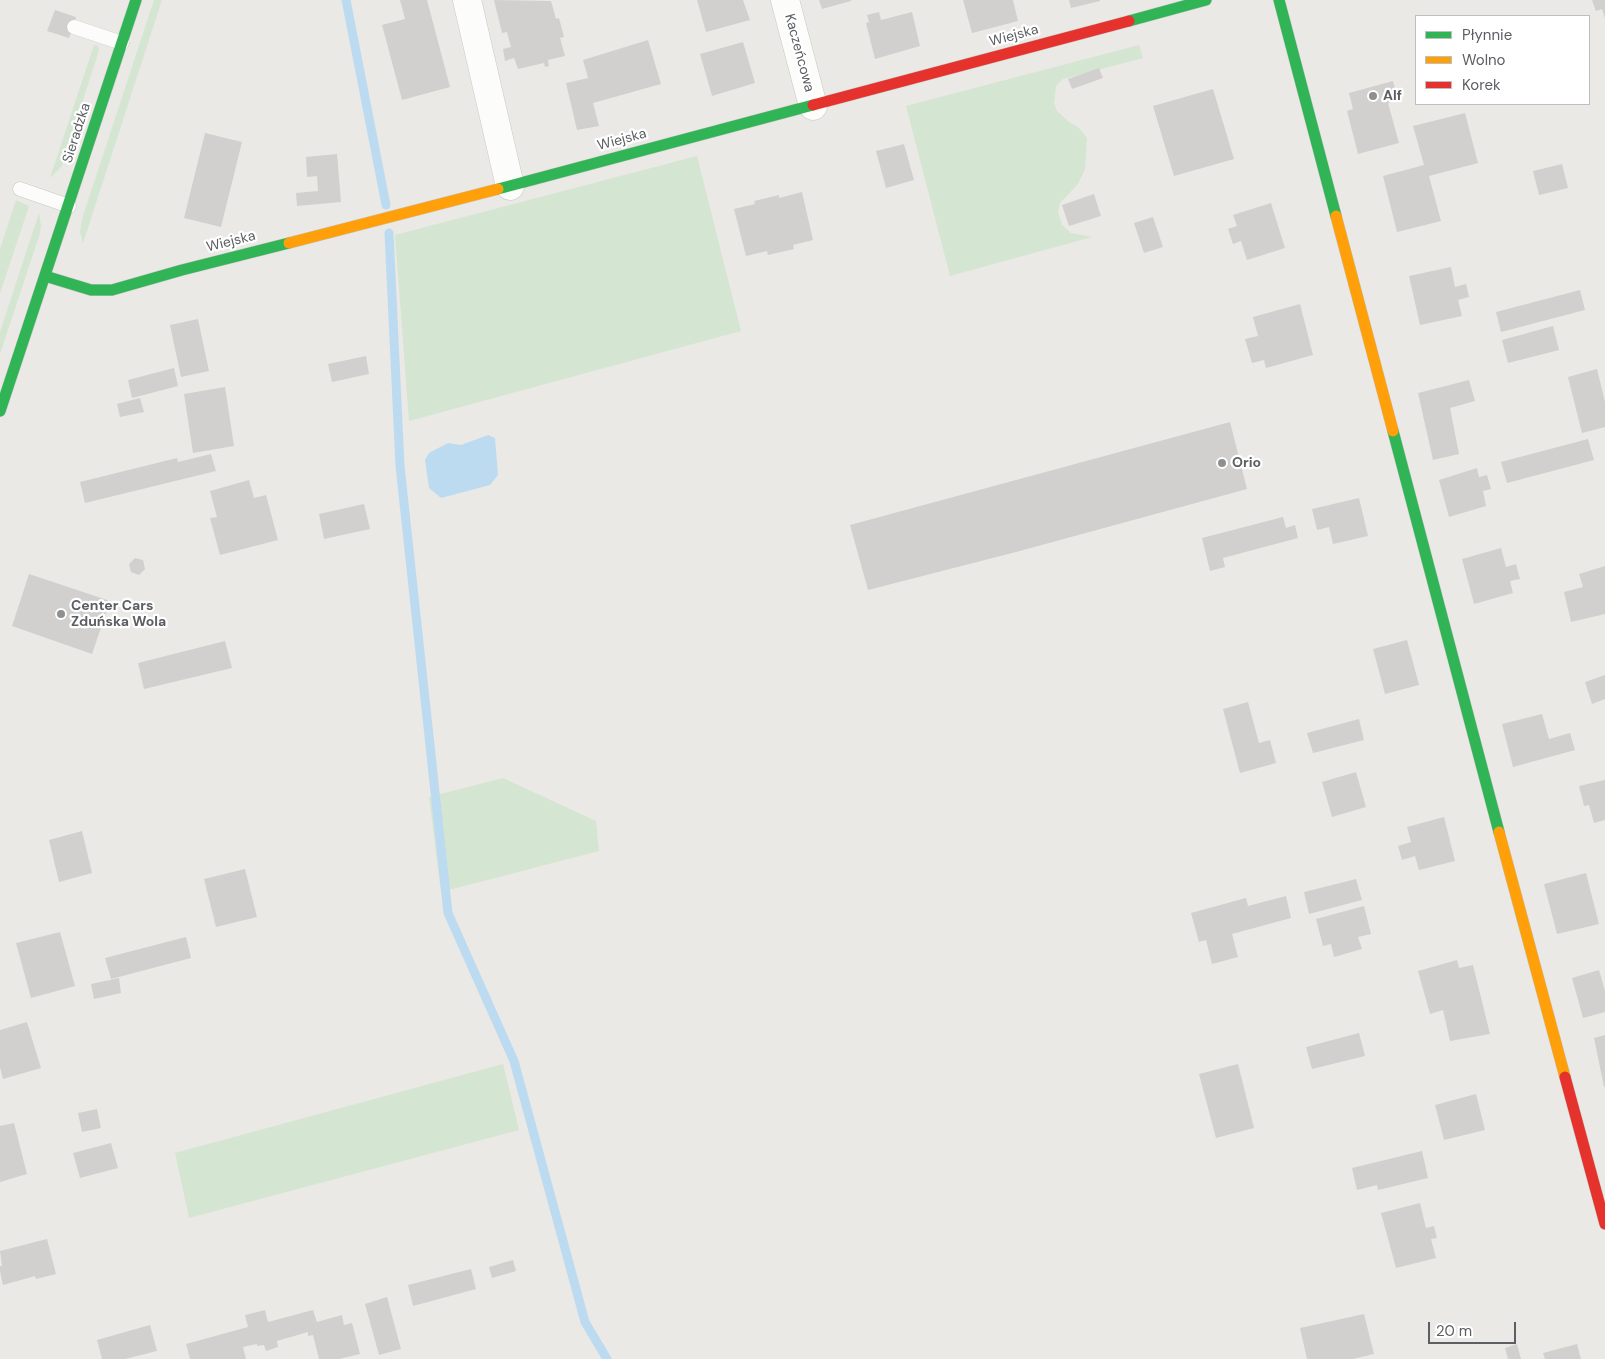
<!DOCTYPE html>
<html>
<head>
<meta charset="utf-8">
<style>
  body { margin:0 }
  #map { position:relative; width:1605px; height:1359px; overflow:hidden; background:#eae9e5; font-family:"DM Sans",sans-serif }
  canvas { display:block }
  .legend { position:absolute; left:1415px; top:15px; width:175px; height:90px; box-sizing:border-box; background:#fff; border:1px solid #bdbfc0; margin:0; padding:6px 9px; list-style:none; font-size:15px; color:#5b5e62 }
  .legend li { display:flex; align-items:center; gap:10px; height:25px }
  .legend b { width:25px; border:1px solid #bdbfc0 }
  .scale { position:absolute; left:1428px; top:1322px; width:88px; height:22px; box-sizing:border-box; border:2px solid #5b5e62; border-top:0; padding-left:6px; font-size:15px; line-height:18px; white-space:nowrap; color:#5b5e62; -webkit-text-stroke:4px #fff; paint-order:stroke }
</style>
</head>
<body>
<div id="map">
<canvas width="1605" height="1359"></canvas>
<ul class="legend">
<li><b style="height:6px;background:#30b455"></b>Płynnie</li>
<li><b style="height:6px;background:#ff9f0a"></b>Wolno</li>
<li><b style="height:6px;background:#e5322d"></b>Korek</li>
</ul>
<div class="scale">20 m</div>
</div>
<script>
const ctx = document.querySelector('canvas').getContext('2d');
ctx.lineJoin = 'round';
function fillPath(path, color) { ctx.fillStyle = color; ctx.fill(path, 'evenodd'); }
const toPath = rows => new Path2D(rows.map(r => 'M' + r).join(''));
function strokePath(path, color, width, dash) { ctx.strokeStyle = color; ctx.lineWidth = width; ctx.lineCap = dash ? 'butt' : 'round'; ctx.setLineDash(dash || []); ctx.stroke(path); }
function write(font, color, halo, rows, align = 'center') {
  ctx.font = font + ' "DM Sans",sans-serif'; ctx.lineWidth = 4.5; ctx.setLineDash([]); ctx.textBaseline = 'middle'; ctx.strokeStyle = halo; ctx.fillStyle = color; for (const [text, x, y, turn = 0] of rows) {
    ctx.save(); ctx.translate(x, y); ctx.rotate((+turn || 0) * Math.PI / 180); ctx.textAlign = isNaN(turn) ? turn : align; if (halo) ctx.strokeText(text, 0, 0); ctx.fillText(text, 0, 0); ctx.restore();
  }
}
fillPath(toPath([
  [154,0,162,0,83,243,80,232,82,219],
  [94,45,98,46,99,50,62,166,50,178],
  [1139,45,1143,58,1063,79,1056,86,1054,103,1057,111,1069,122,1079,128,1087,138,1085,169,1078,184,1060,203,1058,212,1062,225,1071,233,1092,237,950,276,906,106],
  [697,156,741,331,409,421,395,235],
  [16,200,29,206,0,293,0,249],
  [39,213,41,226,40,233,0,354,0,332],
  [503,778,596,821,599,851,441,892,429,797],
  [503,1064,519,1130,189,1218,175,1153]
]), '#d4e5d2');
fillPath(toPath([
  [488,435,495,438,498,475,490,485,441,498,429,488,425,460,429,453,448,443,461,445]
]), '#bddbf0');
strokePath(toPath([
  [346,0,386,205],
  [389,233,400,466,448,913,514,1061,585,1322,607,1359]
]), '#bddbf0', 9);
fillPath(toPath([
  [400,0,427,0,450,87,402,100,382,25,405,19],
  [494,0,551,1,556,19,559,18,564,37,560,38,565,56,548,60,549,66,545,67,544,63,518,69,514,58,505,61,503,49,511,47,507,32,502,33],
  [697,0,743,0,750,20,706,32],
  [819,0,851,0,851,1,822,9],
  [963,0,1013,0,1018,21,972,33],
  [1069,0,1100,0,1100,1,1071,8],
  [1592,0,1605,0,1605,18,1602,9,1596,11],
  [55,10,76,17,69,38,47,31],
  [879,12,881,20,912,12,920,46,875,59,866,23,869,22,867,15],
  [648,40,661,84,593,103,599,126,577,130,566,83,588,78,583,60],
  [743,42,755,83,712,96,700,54],
  [1099,68,1103,78,1072,89,1068,79],
  [1393,81,1398,100,1388,103,1399,143,1358,154,1347,111,1353,109,1349,93],
  [1213,89,1234,159,1174,176,1153,106],
  [1465,113,1478,163,1429,176,1441,221,1397,232,1383,176,1424,165,1413,126],
  [205,133,242,142,221,227,184,218],
  [904,144,914,180,886,188,876,151],
  [337,154,341,202,297,206,296,193,318,191,317,176,307,177,306,157],
  [1562,164,1568,188,1539,195,1533,171],
  [802,192,813,240,793,245,794,249,768,255,767,251,746,256,734,209,755,204,754,201,779,195,779,198],
  [1094,194,1101,216,1069,226,1062,205],
  [1271,203,1285,248,1247,260,1241,241,1233,244,1228,229,1237,226,1233,215],
  [1153,217,1163,247,1144,253,1134,223],
  [1451,267,1455,287,1466,284,1469,297,1458,300,1462,316,1420,325,1409,276],
  [1580,290,1585,310,1501,332,1496,312],
  [1300,304,1313,355,1266,368,1264,360,1252,363,1245,339,1258,336,1253,317],
  [198,319,209,371,181,377,170,325],
  [1553,326,1559,350,1508,363,1502,340],
  [366,356,369,374,332,382,328,364],
  [174,368,178,386,132,398,128,380],
  [1597,369,1605,402,1605,427,1582,433,1568,377],
  [1469,380,1475,401,1450,408,1459,454,1433,460,1418,393],
  [225,387,234,446,193,453,184,394],
  [140,398,144,412,120,417,117,404],
  [1230,422,1247,489,1016,552,868,590,850,525],
  [1588,439,1594,460,1507,483,1501,462],
  [211,454,216,471,85,503,80,482,177,458,178,462],
  [1477,468,1479,477,1487,475,1491,489,1483,491,1486,506,1449,517,1439,480],
  [249,480,254,498,266,495,278,540,220,555,210,518,217,517,210,491],
  [1359,498,1368,536,1333,544,1329,527,1317,530,1312,509],
  [364,504,370,529,324,539,319,514],
  [1283,517,1286,528,1295,525,1298,538,1223,558,1225,567,1210,571,1202,538],
  [1501,548,1506,567,1516,564,1520,579,1510,581,1513,593,1474,604,1462,559],
  [135,558,143,560,145,569,139,575,131,572,129,564],
  [1605,566,1605,614,1571,622,1564,592,1583,587,1579,574],
  [29,574,110,601,92,654,12,626],
  [1407,640,1419,685,1385,694,1373,649],
  [225,641,232,668,144,689,138,663],
  [1605,675,1605,699,1592,704,1585,682],
  [1248,702,1259,743,1270,740,1276,763,1240,773,1223,709],
  [1542,714,1549,739,1570,733,1575,750,1513,767,1502,724],
  [1359,719,1364,740,1313,753,1307,733],
  [1356,772,1366,807,1332,817,1322,782],
  [1605,780,1605,820,1594,823,1589,805,1584,806,1579,786],
  [1444,817,1455,861,1419,870,1415,856,1402,860,1398,846,1411,842,1407,827],
  [82,831,92,873,59,882,49,840],
  [245,869,257,917,216,927,204,879],
  [1586,873,1599,924,1557,934,1544,884],
  [1356,879,1362,900,1309,914,1304,892],
  [1286,896,1291,918,1232,934,1238,957,1212,964,1206,940,1199,942,1191,913,1246,898,1248,906],
  [1364,906,1371,934,1358,937,1362,949,1334,957,1331,944,1323,946,1316,919],
  [60,932,75,986,31,998,16,943],
  [186,937,191,958,111,979,105,958],
  [1457,960,1459,968,1473,965,1490,1034,1450,1041,1443,1010,1430,1014,1418,971],
  [1599,970,1605,991,1605,1012,1583,1018,1572,978],
  [119,978,121,993,94,999,91,984],
  [27,1022,41,1068,3,1079,0,1067,0,1030],
  [1359,1033,1365,1056,1312,1069,1306,1047],
  [1605,1035,1605,1087,1604,1087,1594,1038],
  [1238,1064,1254,1128,1216,1138,1199,1074],
  [1476,1094,1485,1130,1444,1140,1435,1105],
  [97,1109,101,1128,82,1132,78,1113],
  [14,1123,27,1174,0,1182,0,1126],
  [111,1143,118,1168,80,1178,73,1153],
  [1422,1151,1428,1178,1378,1190,1377,1185,1357,1190,1352,1168],
  [1420,1203,1426,1228,1434,1226,1437,1238,1431,1239,1436,1258,1396,1268,1381,1213],
  [47,1239,56,1274,36,1279,35,1276,3,1285,0,1271,0,1266,2,1266,0,1251],
  [513,1260,516,1271,492,1278,489,1267],
  [471,1269,476,1289,413,1306,408,1285],
  [387,1297,401,1349,379,1355,365,1304],
  [265,1310,268,1322,313,1310,317,1322,342,1315,344,1325,352,1323,360,1354,339,1359,319,1359,313,1335,308,1336,308,1332,277,1341,278,1347,266,1351,264,1345,257,1346,257,1344,243,1347,246,1359,190,1359,186,1344,248,1327,245,1315],
  [1364,1314,1374,1354,1353,1359,1307,1359,1300,1328],
  [150,1325,157,1351,125,1359,102,1359,97,1340],
  [1517,1344,1521,1359,1508,1359,1505,1348],
  [1577,1344,1581,1359,1545,1359,1543,1353]
]), '#d1d0ce');
const lane = toPath([
  [74,27,122,43],
  [20,189,69,206]
]);
const street = toPath([
  [467,0,510,186],
  [785,0,813,106]
]);
const fast = toPath([
  [1279,0,1336,216],
  [1129,21,1206,0],
  [498,189,813,105],
  [45,276,91,290,112,290,182,270,289,243],
  [0,411,136,0],
  [1393,431,1499,832]
]);
const slow = toPath([
  [1336,216,1393,431],
  [289,243,498,189],
  [1499,832,1565,1077]
]);
const jam = toPath([
  [813,105,1129,21],
  [1565,1077,1605,1224]
]);
strokePath(lane, '#c7c7c7', 15);
strokePath(street, '#c7c7c7', 29);
strokePath(fast, '#c7c7c6', 12);
strokePath(slow, '#c7c7c6', 12);
strokePath(jam, '#c7c7c6', 12);
strokePath(lane, '#fcfcfb', 14);
strokePath(street, '#fcfcfb', 28);
strokePath(fast, '#30b455', 11);
strokePath(slow, '#ff9f0a', 11);
strokePath(jam, '#e5322d', 11);
for (const [x, y, r, color] of [
  [1373,96,5,"#8d8f90"],
  [1222,463,5,"#8d8f90"],
  [61,614,5,"#8d8f90"]
]) { const dot = new Path2D(); dot.arc(x, y, r, 0, 2 * Math.PI); ctx.fillStyle = color; ctx.fill(dot); strokePath(dot, '#fff', 2); }
write('14px', '#5b5e62', '#fff', [
  ["Wiejska",1014,36,-15],
  ["Kaczeńcowa",799,53,75],
  ["Sieradzka",77,133,-72],
  ["Wiejska",622,140,-15],
  ["Wiejska",231,242,-14]
]);
write('bold 14px', '#5b5e62', '#fff', [
  ["Alf",1383,96],
  ["Orio",1232,463],
  ["Center Cars",71,606],
  ["Zduńska Wola",71,622]
], 'left');
</script>
</body>
</html>
